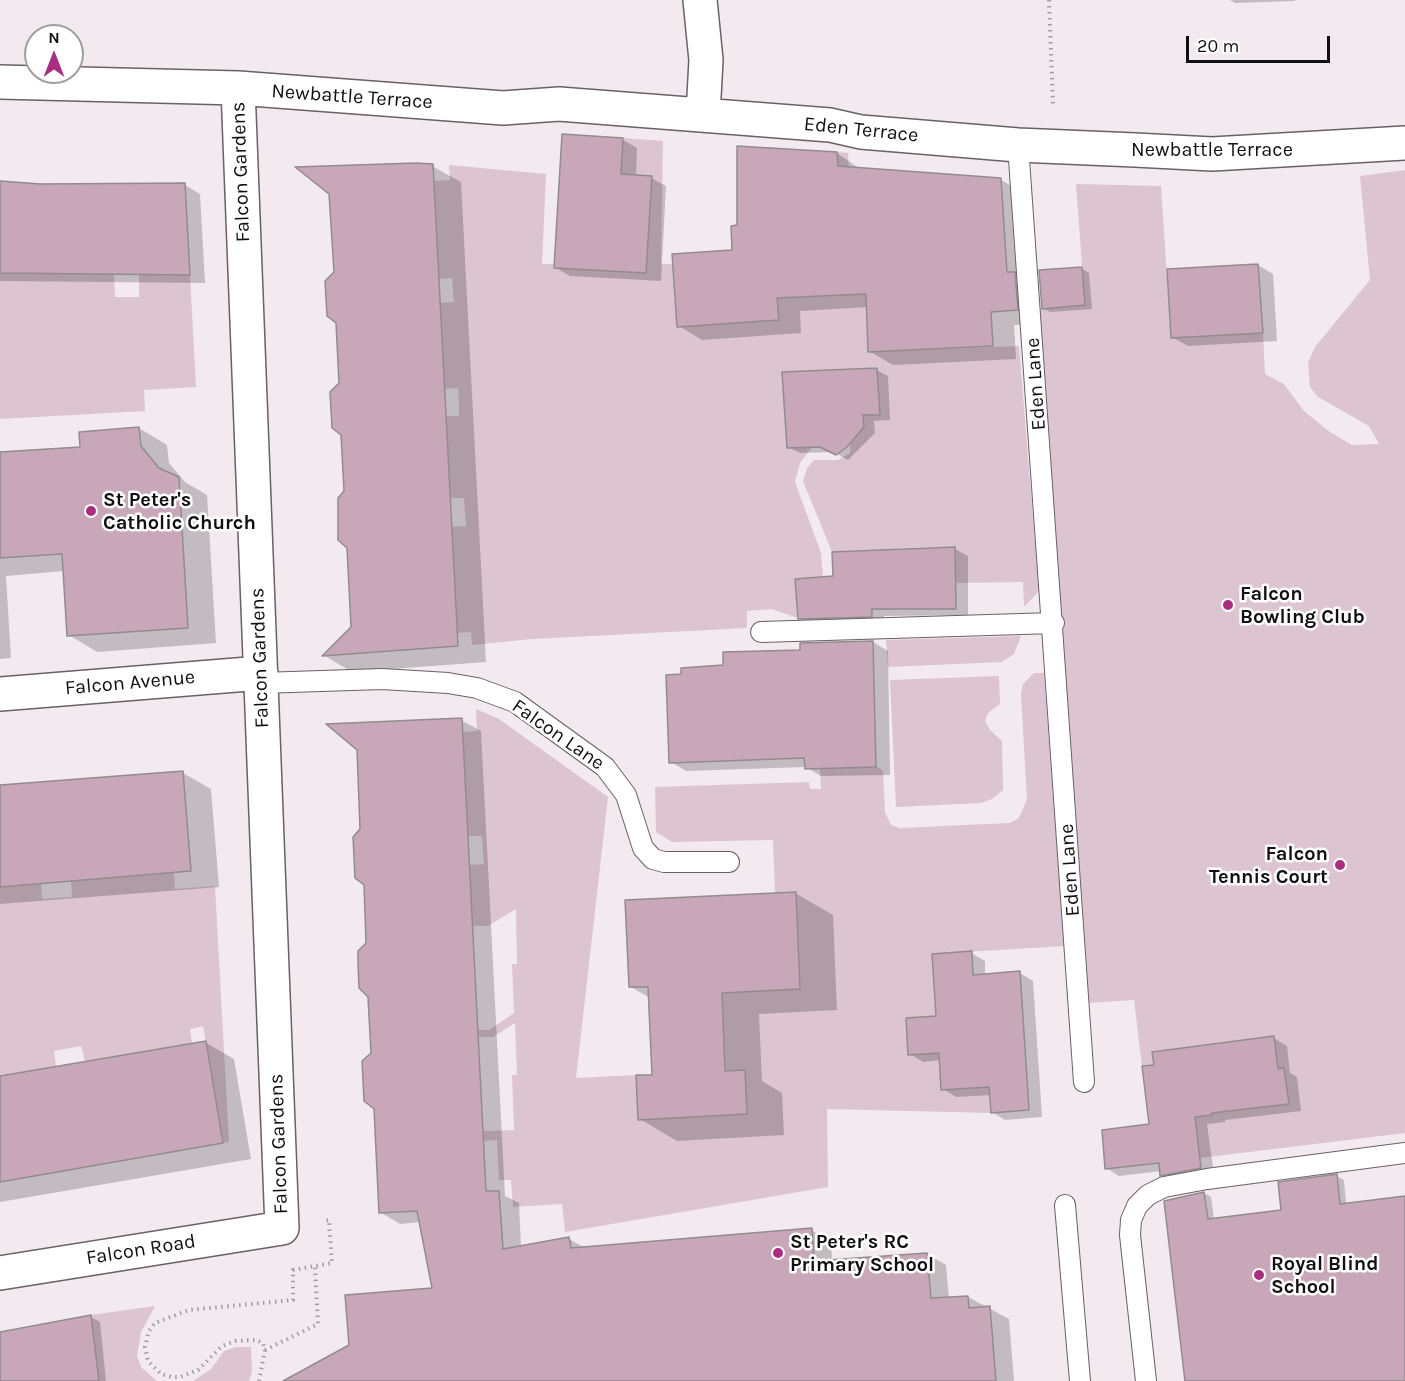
<!DOCTYPE html>
<html>
<head>
<meta charset="utf-8">
<style>
  body { margin:0 }
  #map { position:relative; width:1405px; height:1381px; overflow:hidden; background:#f3eaef; font-family:Karla,sans-serif }
  canvas { display:block }
  .north { position:absolute; left:24px; top:24px; width:60px; height:60px; box-sizing:border-box; background:#fff; border:2px solid #a09f9f; border-radius:50%; rotate:0deg; font-size:16px; font-weight:700; line-height:24px; text-align:center; color:#120f10 }
  .north::after { content:''; display:block; margin:auto; width:21px; height:27px; background:#aa2e80; clip-path:polygon(50% 0,100% 100%,50% 72%,0 100%) }
  .scale { position:absolute; left:1186px; top:36px; width:144px; height:27px; box-sizing:border-box; border:3px solid #120f10; border-top:0; padding-left:8px; font-size:18px; line-height:21px; white-space:nowrap; color:#120f10; -webkit-text-stroke:4px #fff; paint-order:stroke }
</style>
</head>
<body>
<div id="map">
<canvas width="1405" height="1381"></canvas>
<div class="north">N</div>
<div class="scale">20 m</div>
</div>
<script>
const ctx = document.querySelector('canvas').getContext('2d');
ctx.lineJoin = 'round';
function fillPath(path, color) { ctx.fillStyle = color; ctx.fill(path, 'evenodd'); }
const toPath = rows => new Path2D(rows.map(r => 'M' + r).join(''));
function strokePath(path, color, width, dash) { ctx.strokeStyle = color; ctx.lineWidth = width; ctx.lineCap = dash ? 'butt' : 'round'; ctx.setLineDash(dash || []); ctx.stroke(path); }
function write(font, color, halo, rows, align = 'center') {
  ctx.font = font + ' Karla,sans-serif'; ctx.lineWidth = 5; ctx.setLineDash([]); ctx.textBaseline = 'middle'; ctx.strokeStyle = halo; ctx.fillStyle = color; for (const [text, x, y, turn = 0] of rows) {
    ctx.save(); ctx.translate(x, y); ctx.rotate((+turn || 0) * Math.PI / 180); ctx.textAlign = isNaN(turn) ? turn : align; if (halo) ctx.strokeText(text, 0, 0); ctx.fillText(text, 0, 0); ctx.restore();
  }
}
fillPath(toPath([
  [623,138,663,141,661,264,673,264,678,327,778,320,777,298,809,296,840,191,837,152,848,153,855,272,990,270,866,303,868,352,1019,346,1039,591,1024,607,1023,582,956,583,955,547,900,548,901,609,875,610,871,550,832,552,803,481,807,468,814,460,838,460,850,453,851,429,864,428,863,415,880,414,805,371,783,371,787,447,812,447,800,463,795,482,821,553,823,577,795,579,798,618,772,609,747,611,747,628,532,639,472,645,471,632,457,633,452,527,466,526,464,498,450,498,446,416,459,416,459,403,458,388,444,389,439,303,454,302,453,292,452,278,438,279,434,181,450,180,449,165,546,174,542,264,554,264,555,268,646,273,652,176,621,174],
  [1405,170,1405,1133,1200,1158,1196,1126,1173,1120,1212,1115,1211,1105,1289,1104,1284,1068,1278,1069,1274,1037,1153,1052,1154,1065,1142,1066,1134,1000,1089,1003,1040,309,1085,305,1076,184,1161,186,1171,338,1263,333,1265,374,1284,384,1304,411,1330,432,1352,445,1379,444,1369,426,1318,397,1310,387,1308,363,1315,347,1370,280,1360,176],
  [0,273,114,274,115,297,139,297,139,274,190,275,196,387,144,390,145,411,0,419],
  [1021,636,1014,654,1002,662,888,667,886,640],
  [1034,673,1044,673,1064,946,932,954,936,1019,929,1016,906,1018,909,1055,939,1049,942,1090,989,1087,991,1113,827,1109,828,1187,565,1232,562,1204,513,1207,511,1180,499,1180,497,1140,484,1141,484,1131,514,1130,512,1075,517,1075,515,1023,493,1037,479,1037,478,1030,489,1030,514,1013,512,964,517,964,516,909,488,926,472,926,470,865,484,864,483,851,482,836,467,836,462,732,477,731,476,709,499,719,608,797,576,1078,636,1075,639,1120,747,1114,745,1070,725,1071,717,983,739,992,800,989,796,892,775,893,773,840,672,842,656,832,655,787,809,782,810,789,821,789,820,768,878,767,883,771,885,812,891,825,900,828,1010,823,1019,818,1027,799,1021,694,1023,684],
  [999,676,1000,704,988,713,985,721,990,730,1002,741,1003,790,992,799,981,803,896,807,890,680],
  [174,873,175,889,215,886,229,1142,223,1143,203,1026,190,1029,192,1044,85,1061,81,1046,54,1051,56,1066,0,1076,0,887,41,884,42,899,72,897,71,881],
  [155,1306,141,1332,137,1356,141,1367,157,1381,99,1381,91,1315],
  [236,1347,251,1347,252,1372,249,1381,193,1381,211,1369,224,1351]
]), '#dcc4d1');
fillPath(toPath([
  [1230,0,1295,0,1295,1,1235,3],
  [623,140,637,148,636,177,651,178,666,186,661,281,570,276,556,268],
  [837,153,860,169,1001,180,1024,193,1029,282,1038,287,1040,323,1014,325,1016,359,893,365,869,351,868,307,800,311,801,333,702,340,679,326,734,252,738,227],
  [432,166,461,182,486,662,352,672,325,656,352,628,341,384],
  [0,183,185,185,200,194,205,283,0,281],
  [1258,265,1273,274,1277,341,1188,346,1172,337],
  [1081,268,1089,273,1092,309,1050,312,1043,308],
  [876,370,888,376,890,420,874,421,875,433,848,460,833,452,800,453,788,447],
  [139,428,167,445,169,463,185,482,207,495,216,643,97,652,69,635,64,571,6,576,11,658,0,659,0,453,82,448],
  [955,549,968,556,968,615,884,616,884,623,812,625,799,618,835,578,833,553],
  [873,642,888,651,890,775,821,776,806,767,686,771,671,762,725,667,802,651],
  [461,720,481,731,505,1196,519,1203,521,1247,569,1239,585,1248,811,1230,831,1241,832,1261,927,1254,946,1265,949,1299,968,1297,1009,1319,1014,1381,298,1381,433,1289,421,1222,400,1224,380,1212,367,944],
  [183,773,211,789,219,887,0,904,0,786],
  [795,893,833,915,837,1010,759,1014,762,1081,782,1093,784,1135,677,1141,640,1119,654,1077,650,998,631,987],
  [971,953,985,961,985,975,1020,973,1033,981,1042,1117,1005,1120,992,1112,991,1095,956,1097,943,1089,941,1060,923,1062,910,1054,938,1017],
  [1274,1038,1287,1046,1290,1073,1297,1077,1301,1111,1225,1120,1225,1122,1207,1124,1214,1175,1175,1182,1162,1175,1161,1171,1119,1176,1106,1168,1150,1125],
  [206,1043,234,1059,251,1159,0,1202,0,1078],
  [1336,1176,1344,1180,1346,1204,1405,1198,1405,1381,1187,1381,1165,1201,1204,1193,1211,1197,1214,1219,1283,1211],
  [91,1317,100,1322,106,1381,0,1381,0,1333]
]), '#0003');
const building = toPath([
  [562,134,623,138,621,174,652,176,646,273,554,268,562,134],
  [737,146,837,152,838,166,1001,178,1007,272,1015,272,1018,310,991,312,993,346,868,352,866,294,777,298,779,320,677,327,672,254,732,250,731,226,737,225,737,146],
  [415,163,433,164,458,646,322,656,351,627,347,548,338,540,338,498,344,491,341,435,332,428,330,392,339,383,336,323,327,316,325,281,334,272,329,194,295,167,415,163],
  [0,181,40,184,185,183,190,275,0,273,0,181],
  [1258,264,1263,333,1171,338,1167,269,1258,264],
  [1082,267,1085,305,1042,309,1039,270,1082,267],
  [877,368,880,415,863,415,864,427,847,447,836,455,820,447,787,448,782,372,877,368],
  [139,427,141,446,159,468,179,477,188,628,67,636,62,554,0,558,0,452,80,447,79,432,139,427],
  [955,547,956,609,872,609,872,617,798,619,795,579,833,576,832,552,955,547],
  [873,641,876,767,805,769,804,758,669,763,666,675,681,674,681,668,723,665,723,652,800,650,800,643,873,641],
  [462,718,486,1191,499,1191,503,1249,569,1237,571,1248,812,1228,814,1261,927,1253,931,1298,968,1296,969,1308,990,1306,996,1381,283,1381,349,1345,345,1295,432,1288,417,1211,379,1213,374,1109,364,1101,362,1061,371,1053,368,997,359,988,358,964,358,951,366,943,364,885,355,878,353,837,360,829,357,750,326,724,462,718],
  [183,771,191,871,0,887,0,785,183,771],
  [796,892,800,989,722,993,725,1071,745,1070,747,1114,638,1120,636,1075,652,1075,648,987,629,987,625,900,796,892],
  [972,951,973,975,1020,971,1029,1110,991,1113,989,1087,941,1090,939,1053,908,1055,906,1018,936,1016,932,954,972,951],
  [1274,1036,1278,1069,1284,1068,1289,1104,1212,1113,1212,1115,1195,1117,1201,1168,1160,1176,1159,1163,1105,1169,1102,1130,1149,1124,1142,1066,1154,1065,1152,1052,1274,1036],
  [206,1041,223,1143,0,1182,0,1076,206,1041],
  [1337,1174,1340,1204,1405,1196,1405,1381,1185,1381,1164,1201,1204,1192,1208,1219,1281,1210,1278,1182,1337,1174],
  [91,1315,99,1381,0,1381,0,1332,91,1315]
]);
fillPath(building, '#c7a7b8');
strokePath(building, '#938b8f', 1.5);
const service = toPath([
  [1018,145,1084,1082],
  [761,632,1054,623],
  [261,683,382,679,448,683,477,688,515,702,605,767,626,795,643,848,653,859,664,862,729,862],
  [1065,1205,1080,1381],
  [1146,1381,1130,1235,1131,1220,1137,1206,1148,1195,1164,1187,1207,1179,1405,1153]
]);
const minor = toPath([
  [700,0,706,60,703,115],
  [0,82,238,88,503,108,559,104,830,125,861,132,1018,145,1135,150,1212,154,1405,143],
  [0,694,261,673],
  [0,1273,282,1228,238,88]
]);
strokePath(service, '#686165', 22);
strokePath(minor, '#686165', 36);
strokePath(toPath([
  [1049,0,1053,104],
  [265,1350,318,1324,315,1267],
  [259,1381,265,1350,263,1343,256,1340,235,1341,222,1346,198,1370,180,1377,172,1377,161,1374,148,1361,145,1347,149,1331,155,1323,189,1310,293,1300,293,1270,332,1263,329,1220,324,1221]
]), '#a39c9f', 4, [1.5, 4.5]);
strokePath(service, '#fff', 20);
strokePath(minor, '#fff', 33);
for (const [x, y, r, color] of [
  [91,511,6,"#aa2e80"],
  [1228,605,6,"#aa2e80"],
  [1340,865,6,"#aa2e80"],
  [778,1253,6,"#aa2e80"],
  [1259,1275,6,"#aa2e80"]
]) { const dot = new Path2D(); dot.arc(x, y, r, 0, 2 * Math.PI); ctx.fillStyle = color; ctx.fill(dot); strokePath(dot, '#fff', 2); }
write('20px', '#120f10', '#fff', [
  ["Newbattle Terrace",352,97,4],
  ["Eden Terrace",861,130,6],
  ["Newbattle Terrace",1212,150],
  ["Falcon Gardens",241,172,-92],
  ["Eden Lane",1036,384,-94],
  ["Falcon Gardens",260,658,-92],
  ["Falcon Avenue",130,683,-5],
  ["Falcon Lane",558,735,35],
  ["Eden Lane",1070,870,-94],
  ["Falcon Gardens",279,1144,-92],
  ["Falcon Road",141,1250,-9]
]);
write('bold 20px', '#120f10', '#fff', [
  ["St Peter's",103,500],
  ["Catholic Church",103,523],
  ["Falcon",1240,594],
  ["Bowling Club",1240,617],
  ["Falcon",1328,854,"right"],
  ["Tennis Court",1328,877,"right"],
  ["St Peter's RC",790,1242],
  ["Primary School",790,1265],
  ["Royal Blind",1271,1264],
  ["School",1271,1287]
], 'left');
</script>
</body>
</html>
